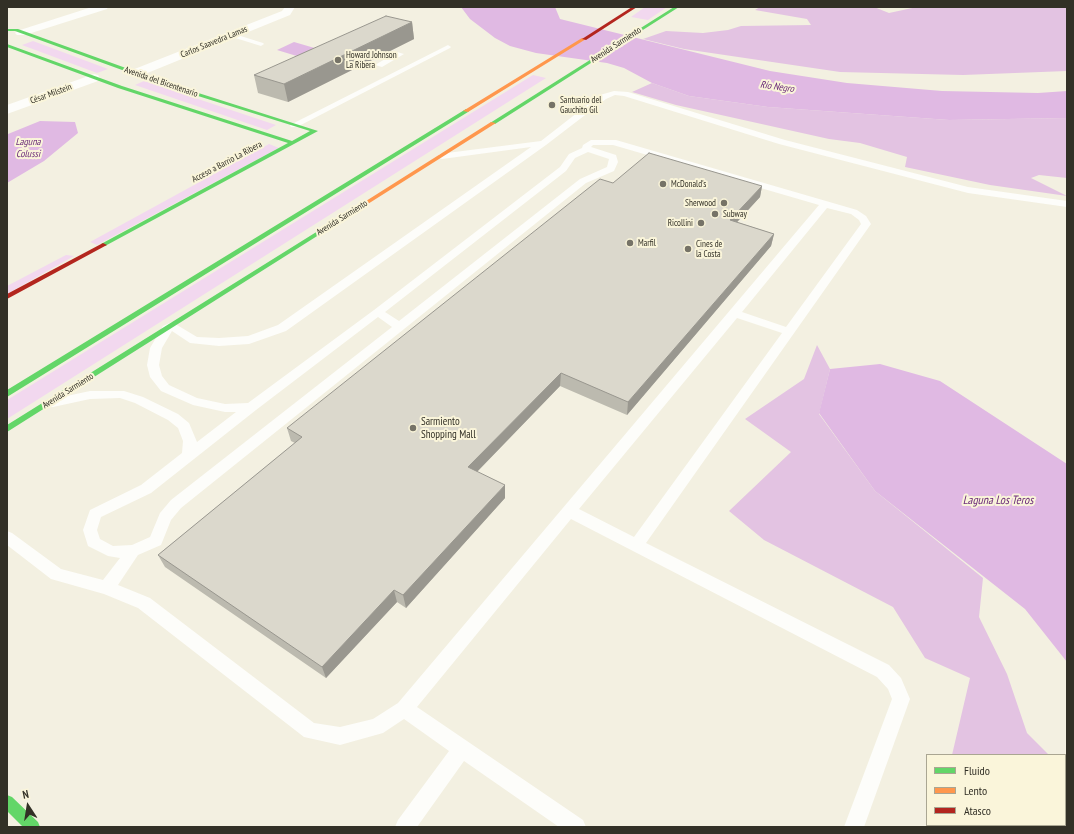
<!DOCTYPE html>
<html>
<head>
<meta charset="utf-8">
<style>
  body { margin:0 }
  #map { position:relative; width:1074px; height:834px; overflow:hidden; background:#f3f0e1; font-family:"PT Sans Narrow",sans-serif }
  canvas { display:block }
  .frame { position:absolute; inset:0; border:8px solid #323026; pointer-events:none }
  .legend { position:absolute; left:926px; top:754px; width:140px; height:72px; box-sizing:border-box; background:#faf5da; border:1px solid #aaa692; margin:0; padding:5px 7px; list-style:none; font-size:12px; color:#323026 }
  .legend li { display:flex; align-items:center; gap:8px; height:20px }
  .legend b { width:20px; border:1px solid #aaa692 }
  .north { position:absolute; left:8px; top:786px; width:40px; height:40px; -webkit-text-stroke:3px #faf5da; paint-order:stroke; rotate:348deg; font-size:11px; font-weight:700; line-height:16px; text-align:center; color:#323026 }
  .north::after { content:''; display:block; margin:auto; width:14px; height:18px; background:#323026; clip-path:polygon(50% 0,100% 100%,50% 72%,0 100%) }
</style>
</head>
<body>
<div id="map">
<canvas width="1074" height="834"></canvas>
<div class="frame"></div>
<ul class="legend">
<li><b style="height:5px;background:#63d668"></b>Fluido</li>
<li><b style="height:5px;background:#ff974d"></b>Lento</li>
<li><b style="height:5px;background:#b3261e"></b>Atasco</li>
</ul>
<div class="north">N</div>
</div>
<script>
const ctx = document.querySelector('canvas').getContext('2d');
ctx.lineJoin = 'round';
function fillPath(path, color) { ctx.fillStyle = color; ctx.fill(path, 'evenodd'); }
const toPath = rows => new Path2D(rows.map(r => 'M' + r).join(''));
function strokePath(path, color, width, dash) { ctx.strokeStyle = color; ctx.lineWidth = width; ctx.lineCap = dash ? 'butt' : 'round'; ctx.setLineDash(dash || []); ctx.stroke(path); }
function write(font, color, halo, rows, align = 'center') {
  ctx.font = font + ' "PT Sans Narrow",sans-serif'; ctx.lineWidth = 4; ctx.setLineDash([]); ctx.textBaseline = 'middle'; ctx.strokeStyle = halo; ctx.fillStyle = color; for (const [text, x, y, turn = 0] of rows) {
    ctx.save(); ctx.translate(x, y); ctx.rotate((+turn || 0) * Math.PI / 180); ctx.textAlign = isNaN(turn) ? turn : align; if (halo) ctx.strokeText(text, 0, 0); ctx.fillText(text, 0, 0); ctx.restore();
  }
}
fillPath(toPath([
  [645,7,667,7,648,20,631,17],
  [33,41,108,69,97,73,22,45],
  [533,75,546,78,7,419,7,400],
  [144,81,276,125,267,130,135,85],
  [269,144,279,148,97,245,90,242],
  [66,255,74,256,7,294,7,286]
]), '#f2d8ef');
fillPath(toPath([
  [760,7,874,7,889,13,917,7,1067,7,1067,71,963,75,840,72,684,49,643,39,666,31,703,33,728,30,741,26,811,25,807,19,755,10],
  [652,83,689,96,768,107,949,120,1067,118,1067,178,1039,175,1031,178,1067,196,990,185,905,167,907,157,860,143,829,139,676,105,632,92],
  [817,345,830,369,819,414,875,491,983,578,979,617,1007,674,1027,733,1049,755,952,755,970,678,925,658,893,607,764,540,729,511,791,452,745,419,804,379],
  [1065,771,1067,773,1067,827,965,827,963,825,1065,825]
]), '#e3c3e2');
fillPath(toPath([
  [461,7,555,7,560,19,770,71,847,83,942,91,1038,93,1067,91,1067,118,949,120,768,107,689,96,652,83,624,68,607,63,536,53,510,46,495,38,470,19],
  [294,42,318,49,300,57,277,50],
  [40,121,75,122,78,133,44,161,7,183,8,134],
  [880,364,940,381,1067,464,1067,662,1025,609,875,491,819,413,830,369]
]), '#e0b9e3');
fillPath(toPath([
  [231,33,263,43,264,44,261,46,229,36,228,35,231,33],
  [448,45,451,47,450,48,297,127,291,127,290,125,448,45],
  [397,52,404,54,382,67,375,65,397,52],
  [614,91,628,92,785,140,968,187,1067,201,1067,207,968,193,779,144,624,96,615,95,606,99,546,145,286,331,249,344,219,346,190,343,172,331,162,348,159,365,162,376,169,385,197,398,225,404,248,403,374,310,560,167,569,154,582,148,583,145,591,140,616,140,857,210,866,216,871,224,646,543,889,665,901,678,910,699,864,827,844,827,892,699,888,689,877,677,571,519,417,707,583,820,586,827,559,827,464,761,417,827,395,827,398,820,449,751,404,719,383,733,340,745,304,737,138,608,104,594,51,579,7,545,7,531,12,533,61,569,103,580,120,558,108,556,88,546,83,530,90,510,141,485,182,453,183,441,178,428,168,420,135,403,120,398,90,399,53,407,48,406,47,403,48,400,90,391,124,391,143,397,178,414,189,423,197,442,236,412,225,412,193,405,161,391,150,377,147,365,150,348,163,326,172,322,197,337,219,338,248,336,278,325,531,147,442,159,439,158,439,154,541,141,600,95,614,91],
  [593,145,613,145,819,205,398,703,373,719,340,727,314,723,150,598,118,585,138,555,161,545,171,520,181,508,586,183,614,171,618,162,616,155,591,147,593,145],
  [588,152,609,159,607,167,580,179,399,321,385,312,566,171,575,158,588,152],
  [827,208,851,214,859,220,861,224,786,327,742,312,827,208],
  [378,317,392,327,171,500,160,513,150,537,132,545,113,546,100,539,97,530,101,517,151,493,256,410,378,317],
  [737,318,782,333,634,537,579,509,737,318]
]), '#fdfdfa');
fillPath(toPath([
  [92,7,108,7,107,9,25,35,17,35,15,33,17,31,92,7],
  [285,7,295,7,290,15,140,76,132,76,130,73,132,70,282,11,285,7],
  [94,74,98,75,100,78,98,81,7,114,7,105,94,74]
]), '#fdfdfa');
fillPath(toPath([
  [674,7,679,7,495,124,490,123,674,7],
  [7,29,18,29,170,84,318,131,105,246,101,246,101,244,288,143,118,88,7,47,7,44,122,86,292,141,310,131,166,86,15,31,7,31,7,29],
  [466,109,469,111,468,112,7,397,7,390,466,109],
  [350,211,352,212,352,214,7,432,7,425,350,211],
  [7,795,12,797,38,822,40,827,23,827,7,811,7,795]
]), '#63d668');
fillPath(toPath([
  [582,38,586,39,468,112,463,111,582,38],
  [491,122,496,123,352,214,348,214,347,213,491,122]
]), '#ff974d');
fillPath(toPath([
  [632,7,637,7,586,40,582,39,632,7],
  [103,243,107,245,105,246,7,299,7,294,103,243]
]), '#b3261e');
fillPath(toPath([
  [412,22,414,39,288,102,258,93,254,75],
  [613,183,762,186,760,197,737,222,774,234,771,246,627,415,560,386,477,472,505,498,406,608,397,602,326,678,165,567,158,555,295,443,291,441,287,428]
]), '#bcbaaf');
fillPath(toPath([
  [412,22,414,39,288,102,284,84],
  [762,186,760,197,728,232,730,220],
  [774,234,771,246,627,415,628,402],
  [561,373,560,386,469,480,468,467],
  [505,485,505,498,406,608,403,595],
  [394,590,397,602,326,678,322,667]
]), '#99978f');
const building = toPath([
  [386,16,412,22,284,84,254,75,386,16],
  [649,153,762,186,730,220,774,234,628,402,561,373,468,467,505,485,403,595,394,590,322,667,158,555,302,437,287,428,600,179,613,183,649,153]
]);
fillPath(building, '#dbd8cc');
strokePath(building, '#99978f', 1);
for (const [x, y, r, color] of [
  [338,60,4,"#767367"],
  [552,105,4,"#767367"],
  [663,184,4,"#767367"],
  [724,203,4,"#767367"],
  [715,214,4,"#767367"],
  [701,223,4,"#767367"],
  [630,243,4,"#767367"],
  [688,249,4,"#767367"],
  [413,428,4,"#767367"]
]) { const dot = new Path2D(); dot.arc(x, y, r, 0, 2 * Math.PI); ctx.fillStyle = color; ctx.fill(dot); strokePath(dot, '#faf5da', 1.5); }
write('9px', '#323026', '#faf5da', [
  ["Carlos Saavedra Lamas",214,42,-22],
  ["Avenida Sarmiento",616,45,-33],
  ["Avenida del Bicentenario",161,82,19],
  ["César Milstein",51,94,-20],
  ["Acceso a Barrio La Ribera",227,162,-28],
  ["Avenida Sarmiento",342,218,-32],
  ["Avenida Sarmiento",68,391,-32]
]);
write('9px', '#323026', '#faf5da', [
  ["Howard Johnson",346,55],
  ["La Ribera",346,65],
  ["Santuario del",560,100],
  ["Gauchito Gil",560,110],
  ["McDonald's",671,184],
  ["Sherwood",716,203,"right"],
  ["Subway",723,214],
  ["Ricollini",693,223,"right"],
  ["Marfil",638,243],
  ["Cines de",696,244],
  ["la Costa",696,254]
], 'left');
write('italic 10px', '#6b2b79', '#faf5da', [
  ["Río Negro",777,87,8],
  ["Laguna",28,142],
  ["Colussi",28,154]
]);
write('11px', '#323026', '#faf5da', [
  ["Sarmiento",421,422],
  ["Shopping Mall",421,435]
], 'left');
write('italic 12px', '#6b2b79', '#faf5da', [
  ["Laguna Los Teros",998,501]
]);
</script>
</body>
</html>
